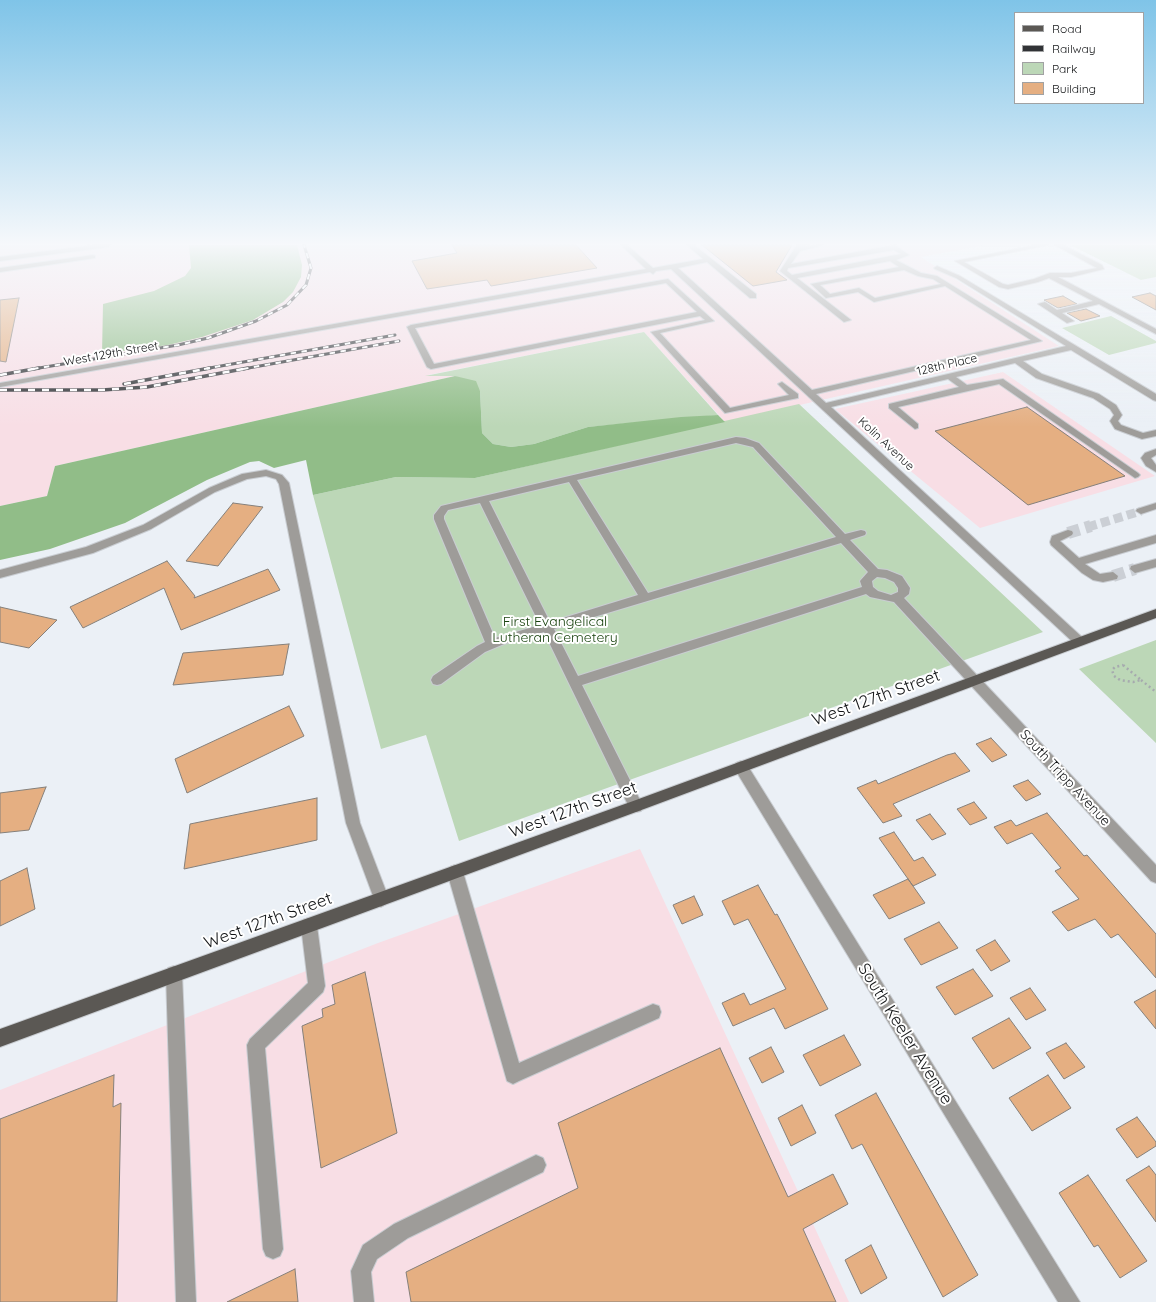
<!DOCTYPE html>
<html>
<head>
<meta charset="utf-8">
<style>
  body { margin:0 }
  #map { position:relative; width:1156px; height:1302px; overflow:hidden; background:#ebf0f6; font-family:Quicksand,sans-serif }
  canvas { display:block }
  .legend { position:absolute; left:1014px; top:12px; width:130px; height:92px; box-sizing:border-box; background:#fff; border:1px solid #a1a2a3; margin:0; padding:5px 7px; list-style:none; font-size:12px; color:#141618 }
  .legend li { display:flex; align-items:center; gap:8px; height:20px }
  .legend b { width:20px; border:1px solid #a1a2a3 }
</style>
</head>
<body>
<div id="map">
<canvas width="1156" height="1302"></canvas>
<ul class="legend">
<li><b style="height:5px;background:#5b5854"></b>Road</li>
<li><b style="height:5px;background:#313336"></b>Railway</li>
<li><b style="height:11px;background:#bcd7b7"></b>Park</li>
<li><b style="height:11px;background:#e5af82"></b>Building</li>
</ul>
</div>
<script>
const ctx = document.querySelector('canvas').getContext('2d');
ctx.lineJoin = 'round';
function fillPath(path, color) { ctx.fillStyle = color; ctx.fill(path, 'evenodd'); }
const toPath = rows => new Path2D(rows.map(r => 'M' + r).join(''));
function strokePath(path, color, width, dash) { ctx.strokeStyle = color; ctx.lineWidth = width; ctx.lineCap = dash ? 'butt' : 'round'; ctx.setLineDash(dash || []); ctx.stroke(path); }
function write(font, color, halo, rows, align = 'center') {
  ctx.font = font + ' Quicksand,sans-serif'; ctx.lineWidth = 4; ctx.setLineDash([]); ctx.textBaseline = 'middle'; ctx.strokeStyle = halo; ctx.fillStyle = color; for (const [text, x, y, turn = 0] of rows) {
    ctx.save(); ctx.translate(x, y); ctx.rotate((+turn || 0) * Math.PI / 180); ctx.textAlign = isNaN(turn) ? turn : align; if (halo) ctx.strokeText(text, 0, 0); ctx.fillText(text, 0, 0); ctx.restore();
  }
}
fillPath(toPath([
  [0,245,986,245,921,257,1059,346,725,422,644,332,428,375,455,376,55,466,47,496,0,506],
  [1003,372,1155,476,980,528,835,409],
  [640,849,849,1302,0,1302,0,1090,378,943]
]), '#f8dee5');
fillPath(toPath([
  [1070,245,1156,245,1156,277,1141,280],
  [1111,316,1156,341,1156,343,1109,355,1062,328],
  [644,332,718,415,588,427,534,444,511,447,493,444,482,433,480,391,455,376,425,376],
  [799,404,1043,632,459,841,426,735,381,749,313,495,396,477,475,478],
  [1156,640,1156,743,1079,669]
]), '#bcd7b7');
fillPath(toPath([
  [189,245,297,245,302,265,301,277,293,292,283,302,253,320,202,337,168,345,102,354,103,304,154,291,185,276,191,268],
  [455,376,476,381,480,391,482,433,493,444,511,447,534,444,588,427,681,417,718,415,725,422,475,478,396,477,313,495,306,460,274,468,259,461,250,462,207,480,125,523,50,549,0,560,0,506,47,496,55,466]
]), '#91bd88');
const building = toPath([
  [452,245,576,245,597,268,491,286,487,280,427,289,412,261,457,253,452,245],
  [702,245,792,245,776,272,787,280,753,286,702,245],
  [1150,293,1156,296,1156,310,1132,297,1150,293],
  [1063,296,1077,304,1058,308,1044,300,1063,296],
  [19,298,6,362,0,361,0,300,19,298],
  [1086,309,1100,316,1081,321,1067,313,1086,309],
  [1027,407,1125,476,1028,505,935,431,1027,407],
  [233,503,263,507,218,566,186,561,233,503],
  [167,561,195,596,194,598,268,569,280,590,181,630,164,588,83,628,70,607,167,561],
  [0,607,57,620,29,648,0,642,0,607],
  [289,644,283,675,173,685,183,653,289,644],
  [289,706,304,736,187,793,175,759,289,706],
  [991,738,1007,755,992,762,976,744,991,738],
  [955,753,970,771,893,804,902,816,883,823,857,788,876,780,878,784,947,755,955,753],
  [1028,780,1041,794,1026,801,1013,786,1028,780],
  [46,787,29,830,0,833,0,793,46,787],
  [317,798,317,840,184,869,190,824,317,798],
  [974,802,987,818,970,825,957,809,974,802],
  [1047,813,1084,856,1087,855,1156,934,1156,978,1118,934,1111,938,1095,919,1068,931,1052,912,1079,899,1055,871,1061,868,1032,833,1007,844,994,827,1011,820,1016,826,1047,813],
  [930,814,946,834,932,840,916,820,930,814],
  [894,832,914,861,923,857,936,875,913,886,879,838,894,832],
  [27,868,35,909,0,926,0,881,27,868],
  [908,879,925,903,889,919,873,895,908,879],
  [758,885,775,915,777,914,828,1009,785,1029,774,1008,733,1026,722,1003,744,993,750,1005,786,989,748,919,734,925,722,901,758,885],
  [694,896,703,915,682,924,673,905,694,896],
  [939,922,958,948,921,965,904,939,939,922],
  [995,940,1010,961,991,971,976,950,995,940],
  [973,969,993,996,955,1015,936,987,973,969],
  [365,972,397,1133,321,1168,302,1026,323,1017,322,1009,335,1004,332,985,365,972],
  [1030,988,1046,1010,1026,1020,1010,998,1030,988],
  [1156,990,1156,1029,1134,1002,1156,990],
  [1009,1018,1031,1048,993,1069,972,1038,1009,1018],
  [844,1035,861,1065,820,1086,803,1055,844,1035],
  [1066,1043,1085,1067,1064,1079,1046,1053,1066,1043],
  [771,1047,784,1072,762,1083,749,1058,771,1047],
  [720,1048,788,1197,833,1174,848,1204,803,1229,836,1302,411,1302,406,1272,578,1188,558,1123,720,1048],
  [114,1075,113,1107,121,1103,117,1302,0,1302,0,1119,114,1075],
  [1048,1075,1071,1108,1032,1131,1009,1098,1048,1075],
  [876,1093,978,1275,943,1297,862,1144,852,1149,835,1115,876,1093],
  [802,1105,816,1133,791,1146,778,1118,802,1105],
  [1137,1117,1156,1142,1156,1146,1137,1158,1116,1129,1137,1117],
  [1149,1166,1156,1175,1156,1222,1126,1180,1149,1166],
  [1088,1175,1147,1261,1120,1278,1098,1245,1094,1247,1059,1193,1088,1175],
  [871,1245,887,1278,861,1294,845,1260,871,1245],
  [295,1269,298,1302,227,1302,295,1269]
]);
fillPath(building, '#e5af82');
strokePath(building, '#85807b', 1);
strokePath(toPath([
  [1088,527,1141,511]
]), '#cbcfd5', 9, [9, 4.5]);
strokePath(toPath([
  [1068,533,1091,526],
  [1113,576,1135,569]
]), '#cbcfd5', 12, [12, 6]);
const minor = toPath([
  [95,245,111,245,108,247,0,261,0,257,95,245],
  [621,245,627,245,653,268,703,259,687,245,694,245,756,294,756,298,750,298,707,262,678,268,812,390,1031,340,945,286,874,302,858,292,826,298,811,284,899,267,890,261,797,278,851,320,844,322,780,271,797,245,803,245,802,246,823,245,800,251,791,264,895,245,909,255,896,260,921,273,937,276,1042,341,816,394,826,403,1066,346,956,278,935,269,934,268,937,266,960,276,1156,394,1156,401,1153,400,1071,350,1023,361,1042,374,1099,394,1116,405,1122,415,1118,421,1121,425,1143,433,1156,430,1156,436,1142,439,1115,429,1110,421,1114,415,1110,409,1093,398,1036,378,1015,363,956,377,967,385,1003,379,1138,473,1140,475,1138,477,1135,478,999,384,898,407,918,424,918,428,915,429,889,408,889,404,959,387,948,379,831,407,1083,638,1085,641,1083,644,1075,644,671,269,656,271,653,274,650,272,0,387,0,383,646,269,621,245],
  [894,250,901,254,792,275,787,271,788,268,894,250],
  [904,270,918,276,933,279,941,284,875,298,859,288,830,294,820,285,904,270],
  [1036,245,1048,245,964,262,1003,284,1008,285,1034,279,1050,273,1071,273,1097,268,1055,245,1063,245,1102,265,1104,269,1071,277,1058,277,1156,329,1156,334,1099,304,1062,313,1074,321,1067,323,1038,304,1045,302,1057,310,1093,301,1049,278,1038,282,1008,289,999,287,955,261,1036,245],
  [93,255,95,256,95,258,0,272,0,268,93,255],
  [668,279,714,321,660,333,730,408,789,395,778,384,782,382,798,394,798,398,725,413,651,332,705,320,700,316,431,369,427,367,407,327,411,325,668,279],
  [666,283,697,312,434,364,415,328,666,283],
  [736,437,745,438,759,443,845,534,861,530,865,531,866,533,865,535,850,540,878,569,887,570,902,576,910,588,909,594,904,598,1156,865,1156,883,1151,881,894,602,870,597,866,594,582,685,643,806,641,811,636,812,631,811,544,632,504,644,485,652,441,684,437,685,433,684,431,680,433,676,477,646,485,642,434,519,434,515,441,506,736,437],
  [736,443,753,447,836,537,648,593,577,480,736,443],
  [569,482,638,595,550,622,489,501,569,482],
  [480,503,540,625,495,638,444,519,444,516,448,510,480,503],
  [841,543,868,572,860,581,862,587,578,676,554,629,841,543],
  [877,577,885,578,894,582,898,588,898,592,891,595,878,591,873,587,872,581,877,577],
  [1156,449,1156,455,1151,458,1156,465,1156,472,1146,466,1141,458,1145,453,1156,449],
  [266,470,282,475,289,483,360,823,389,899,386,904,381,907,376,904,346,823,279,484,276,479,266,476,247,479,215,492,151,529,93,553,0,578,0,570,86,547,143,525,209,488,242,474,266,470],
  [1156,503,1156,509,1141,514,1136,511,1137,509,1156,503],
  [1068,530,1072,531,1073,533,1072,535,1060,541,1079,558,1156,535,1156,543,1085,564,1100,574,1113,572,1118,576,1117,579,1103,582,1093,580,1082,573,1051,545,1050,542,1052,536,1068,530],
  [1156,559,1156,567,1135,573,1130,569,1131,566,1156,559],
  [741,761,746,763,1080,1302,1058,1302,736,771,734,767,736,763,741,761],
  [455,865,460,867,463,872,519,1063,653,1004,659,1006,661,1012,659,1018,519,1081,513,1084,507,1081,447,872,450,867,455,865],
  [309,918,315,920,317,926,325,986,323,992,265,1048,283,1249,280,1256,273,1259,266,1256,263,1249,247,1045,250,1039,308,983,301,926,303,920,309,918],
  [174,966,180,968,182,974,196,1302,176,1302,166,974,168,968,174,966],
  [536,1155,543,1158,546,1165,543,1172,408,1238,377,1259,371,1272,374,1302,354,1302,351,1271,363,1245,394,1224,536,1155]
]);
const major = toPath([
  [1156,609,1156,618,636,812,0,1047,0,1029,636,800,1156,609]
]);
strokePath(minor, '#c9cdd2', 2);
strokePath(major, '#c9cdd2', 2);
strokePath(toPath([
  [1123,665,1141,680,1133,682,1120,680,1114,676,1112,670,1115,667,1123,665],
  [1141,680,1156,692]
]), '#a6aaae', 2.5, [2, 3]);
fillPath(minor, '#9e9c99');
fillPath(major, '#5b5854');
const railFar1 = toPath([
  [33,369,178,345,208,338,256,321,287,305,306,285,311,268,304,245],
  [204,369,395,335],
  [243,369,399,341]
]);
const rail = toPath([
  [0,375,39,368],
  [124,384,210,368],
  [0,390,102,390,147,387,248,368]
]);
strokePath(railFar1, '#313336', 3);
strokePath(rail, '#313336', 3.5);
strokePath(railFar1, '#fff', 2, [5.5]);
strokePath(rail, '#fff', 2.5, [7]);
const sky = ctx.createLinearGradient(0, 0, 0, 427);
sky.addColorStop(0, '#7fc4e8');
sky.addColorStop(0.57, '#f6f8fb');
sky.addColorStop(1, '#f6f8fb00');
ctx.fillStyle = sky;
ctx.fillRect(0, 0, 1156, 427);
write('12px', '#141618', '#fff', [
  ["West 129th Street",111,354,-10],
  ["128th Place",947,365,-13],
  ["Kolin Avenue",886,444,43]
]);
write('14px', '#19430f', '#fff', [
  ["First Evangelical",555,622],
  ["Lutheran Cemetery",555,638]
]);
write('14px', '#141618', '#fff', [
  ["South Tripp Avenue",1065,778,47]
]);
write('17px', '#141618', '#fff', [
  ["West 127th Street",876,698,-20],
  ["West 127th Street",573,810,-20],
  ["West 127th Street",268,921,-20],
  ["South Keeler Avenue",905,1034,58]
]);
</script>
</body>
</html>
